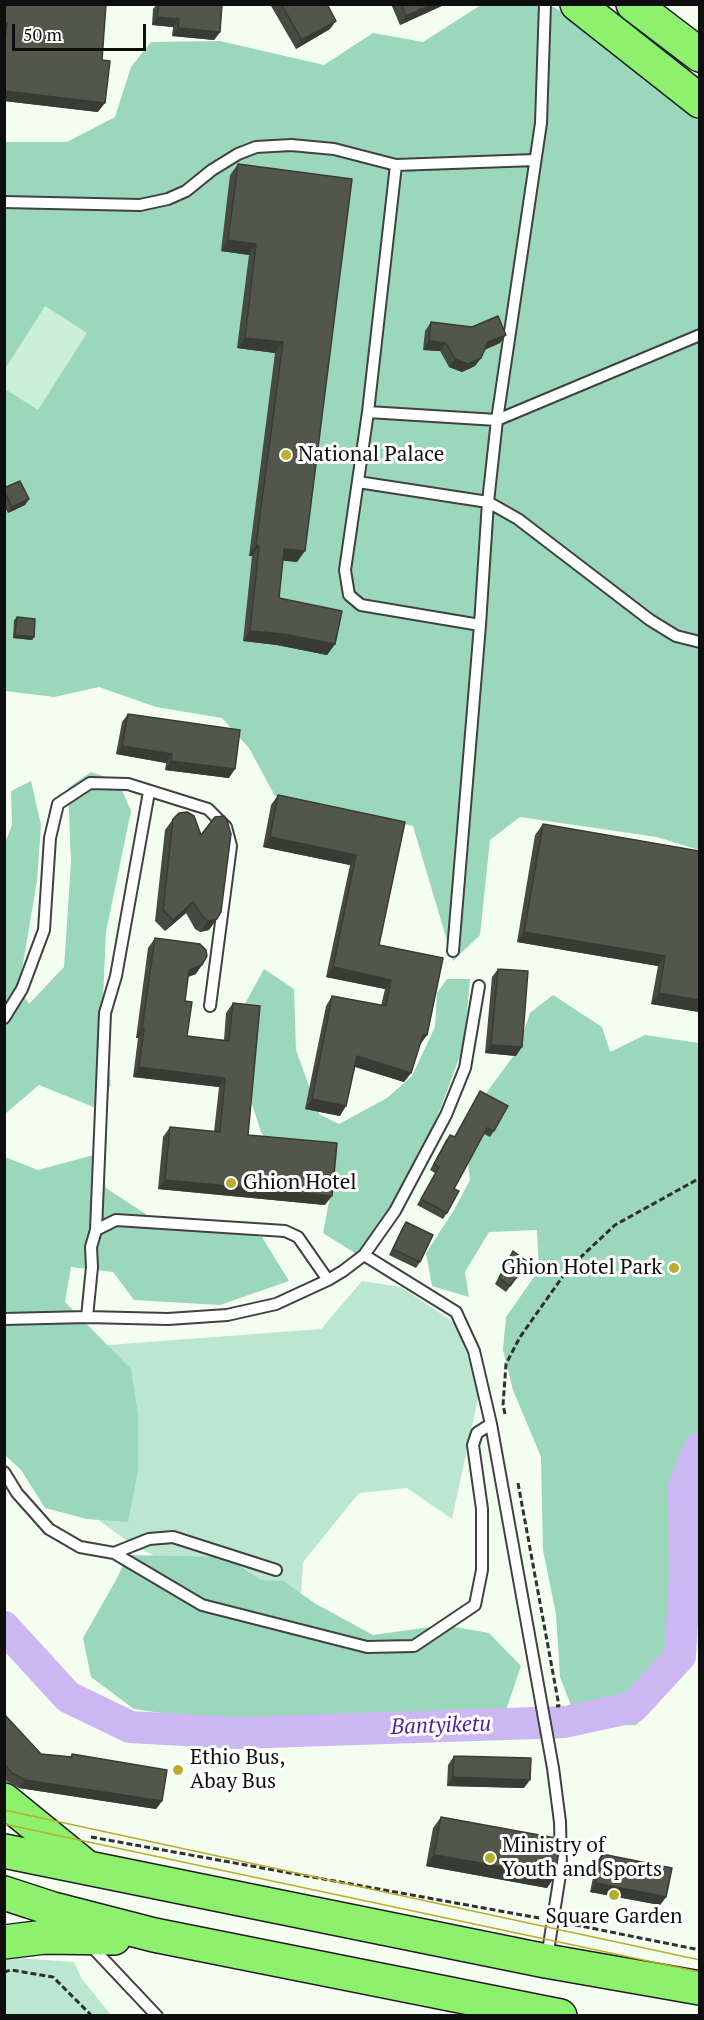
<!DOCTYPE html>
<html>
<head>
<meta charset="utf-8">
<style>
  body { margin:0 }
  #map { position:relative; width:704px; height:2020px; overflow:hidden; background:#f3fef0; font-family:"PT Serif",serif }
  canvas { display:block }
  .frame { position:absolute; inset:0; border:6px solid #0e0e0e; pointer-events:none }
  .scale { position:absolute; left:12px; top:24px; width:134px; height:27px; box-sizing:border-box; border:3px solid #0e0e0e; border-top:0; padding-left:8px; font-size:18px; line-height:21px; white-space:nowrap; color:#0e0e0e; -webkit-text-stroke:4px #fff; paint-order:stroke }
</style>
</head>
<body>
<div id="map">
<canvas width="704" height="2020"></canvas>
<div class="frame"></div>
<div class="scale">50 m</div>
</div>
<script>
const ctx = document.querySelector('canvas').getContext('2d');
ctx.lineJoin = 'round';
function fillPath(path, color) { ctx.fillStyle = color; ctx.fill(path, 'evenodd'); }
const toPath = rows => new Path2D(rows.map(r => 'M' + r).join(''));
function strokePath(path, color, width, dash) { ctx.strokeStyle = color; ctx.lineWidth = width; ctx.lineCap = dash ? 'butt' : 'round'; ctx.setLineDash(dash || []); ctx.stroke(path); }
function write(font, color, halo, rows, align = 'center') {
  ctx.font = font + ' "PT Serif",serif'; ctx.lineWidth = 6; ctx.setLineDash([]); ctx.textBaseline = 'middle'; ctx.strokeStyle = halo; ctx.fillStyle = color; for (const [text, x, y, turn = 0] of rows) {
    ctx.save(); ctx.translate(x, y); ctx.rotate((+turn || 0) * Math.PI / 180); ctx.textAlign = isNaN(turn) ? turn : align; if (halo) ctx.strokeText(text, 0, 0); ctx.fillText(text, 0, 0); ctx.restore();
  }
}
fillPath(toPath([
  [362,1281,401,1287,455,1323,480,1389,452,1519,407,1488,359,1493,303,1562,301,1595,223,1589,134,1546,16,1460,108,1345,321,1329],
  [4,1957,74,1962,82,1979,111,2015,5,2015]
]), '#bbe7d0');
fillPath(toPath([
  [481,5,550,5,599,33,699,115,699,850,657,837,520,817,490,840,480,935,453,961,413,826,334,807,275,796,249,748,222,718,156,707,99,687,54,697,5,691,4,142,67,142,115,117,131,67,151,42,220,41,324,65,373,33,423,42],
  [91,772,118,781,131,811,106,932,103,998,106,1054,111,1085,96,1108,39,1085,5,1114,5,1157,38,1170,97,1154,106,1188,150,1217,219,1227,262,1237,289,1281,220,1305,134,1300,113,1272,71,1267,65,1302,131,1369,138,1414,138,1470,128,1522,87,1519,45,1508,21,1470,5,1455,4,845,12,825,11,791,31,781,41,825,37,881,19,987,29,1004,64,967,71,862,68,788],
  [264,969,294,989,296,1050,319,1114,339,1124,387,1098,412,1076,435,1027,437,993,447,979,470,979,464,1045,422,1158,394,1208,358,1255,323,1233,335,1170,283,1165,261,1132,242,1073,241,1011],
  [553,995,602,1027,610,1052,645,1035,699,1043,700,1453,696,1526,688,1588,663,1696,636,1725,579,1726,560,1677,556,1614,543,1550,541,1457,513,1390,503,1350,506,1317,539,1270,537,1230,489,1232,465,1272,469,1297,432,1286,426,1253,454,1210,470,1180,465,1134,487,1092,517,1051,530,1013],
  [128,1555,226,1557,261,1580,283,1581,316,1604,373,1635,444,1625,489,1633,521,1666,504,1716,448,1719,366,1732,209,1720,134,1709,91,1677,83,1638,116,1580]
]), '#9bd7bb');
fillPath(toPath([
  [45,306,87,333,38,410,5,389,5,369]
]), '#ccefd8');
strokePath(toPath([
  [4,1627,68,1697,130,1727,238,1733,565,1722,633,1707,680,1656,685,1576,684,1486,700,1447]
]), '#cdb7f3', 32);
const lane = toPath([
  [4,202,140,205,168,199,186,191,212,170,238,154,256,147,291,145,334,149,396,165],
  [368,412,497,420,700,335],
  [358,482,488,502,518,519,650,620,676,636,700,642],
  [480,625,361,605,349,595,345,570,368,412,396,165,535,160],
  [453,951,480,625,488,502,497,420,541,123,545,4],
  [4,1018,22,989,44,930,50,838,58,804,90,783,128,784,208,809,226,827,231,846,210,1006],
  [96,1230,105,1013,116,976,149,792],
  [364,1255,456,1312,474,1351,491,1424,553,1768,560,1822,561,1868,547,1958],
  [87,1317,92,1267,91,1247,96,1230,116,1220,285,1231,298,1237,328,1280],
  [4,1319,87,1317,168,1319,227,1315,276,1304,328,1280,343,1271,364,1255,395,1211,446,1115,465,1068,479,986],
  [4,1472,17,1493,49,1529,80,1547,114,1553,149,1539,173,1537,276,1570],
  [114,1553,202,1605,367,1647,414,1646,475,1605,482,1570,482,1509,473,1445,477,1433,491,1424],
  [91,1946,157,2016]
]);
const primary = toPath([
  [577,4,700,101],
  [633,4,700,55],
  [4,1800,85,1866],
  [4,1851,546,1961,700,1988],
  [4,1893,53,1909,154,1935,560,2016],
  [4,1942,45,1937,114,1938]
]);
strokePath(lane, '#414141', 14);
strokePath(primary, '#1f1f1f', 36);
strokePath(toPath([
  [505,1414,503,1405,506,1364,520,1337,568,1269,615,1225,700,1178],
  [518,1483,559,1706,556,1706],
  [91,1837,539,1918],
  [566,1923,700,1950],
  [4,1972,11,1970,53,1977,92,2016]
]), '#303030', 3, [6, 3]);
strokePath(lane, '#fff', 10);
strokePath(primary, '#8ef16d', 33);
strokePath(toPath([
  [4,1810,700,1960],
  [4,1824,700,1972]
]), '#b6af2d', 1.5);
fillPath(toPath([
  [4,4,98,112,4,101],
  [157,4,222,4,220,32,214,40,172,36,173,27,152,25,153,9],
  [272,4,327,4,330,29,296,49,271,6],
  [391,4,446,4,400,25],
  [238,164,352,179,297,562,283,560,279,598,335,644,327,655,277,645,243,641,252,556,249,556,275,353,237,348,249,255,221,251,230,175],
  [431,322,500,343,484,350,481,358,475,366,462,372,449,367,440,351,423,350,425,331],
  [4,488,29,499,25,505,8,513,4,506],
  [17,617,34,637,32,640,13,638,14,620],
  [128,714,229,778,165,770,166,763,116,754,122,722],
  [278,795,405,822,379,945,420,1045,411,1073,404,1082,355,1067,340,1116,305,1109,326,1006,332,996,381,1006,385,989,326,977,350,865,263,847,271,805],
  [173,819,201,835,209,930,200,932,195,929,186,913,165,931,155,921,165,830],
  [543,824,699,851,699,1012,651,1004,658,966,517,942,535,835],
  [155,938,196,974,188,977,185,1001,187,1036,224,1040,226,1013,233,1003,248,1135,325,1205,158,1189,163,1137,170,1127,214,1132,219,1087,133,1077,138,1038,136,1038,148,948],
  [498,969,516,1056,485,1053,492,977],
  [480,1091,494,1131,490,1137,484,1134,454,1189,447,1213,443,1219,417,1205,435,1173,430,1170,446,1140,450,1135,454,1137],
  [406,1222,420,1262,416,1268,389,1255,402,1228],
  [513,1251,528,1262,506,1292,495,1284,509,1257],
  [4,1714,41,1754,70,1757,72,1754,162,1801,156,1809,19,1788,6,1781,4,1779],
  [454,1756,524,1788,447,1786,448,1765],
  [441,1817,555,1876,547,1888,426,1866,433,1828],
  [602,1854,666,1897,660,1905,590,1892,596,1863]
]), '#474a40');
fillPath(toPath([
  [433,4,446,4,400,25,406,16],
  [157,17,179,19,173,27,152,25],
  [336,21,330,29,296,49,302,40],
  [178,28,220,32,214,40,172,36],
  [4,91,105,103,98,112,4,101],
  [228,240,256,244,249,255,221,251],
  [506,335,500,343,482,351,488,342],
  [245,338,283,342,275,353,237,348],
  [429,341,446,343,440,351,423,350],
  [481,358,475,366,462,372,449,367,455,359],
  [29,499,25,505,8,513,12,507],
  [256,545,259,546,252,556,249,556],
  [284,549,305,551,297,562,276,560],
  [250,631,284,634,335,644,327,655,277,645,243,641],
  [15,635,34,637,32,640,13,638],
  [122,746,172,754,166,763,116,754],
  [171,761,235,769,229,778,165,770],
  [270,837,356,855,350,865,263,847],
  [193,902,186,913,165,931,173,920],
  [217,919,209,930,200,932,208,921],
  [524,932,665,956,658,966,517,942],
  [202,965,196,974,182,979,189,970],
  [333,967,391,980,385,989,326,977],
  [659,993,699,1000,699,1012,651,1004],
  [142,1029,144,1029,138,1038,136,1038],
  [423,1035,427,1035,420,1045],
  [491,1045,522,1047,516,1056,485,1053],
  [357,1056,411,1073,404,1082,350,1065],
  [139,1067,225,1078,219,1087,133,1077],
  [312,1099,346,1106,340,1116,305,1109],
  [165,1180,332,1196,325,1205,158,1189],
  [453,1777,530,1780,524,1788,447,1786],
  [25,1780,162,1801,156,1809,19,1788],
  [434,1855,555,1876,547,1888,426,1866],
  [596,1883,666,1897,660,1905,590,1892]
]), '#393c34');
const building = toPath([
  [4,4,106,4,102,60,110,61,105,103,4,91,4,47,7,23,4,23,4,4],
  [159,4,222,4,220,32,178,28,179,19,157,17,159,4],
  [281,4,327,4,336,21,302,40,281,4],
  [401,4,433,4,406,16,401,4],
  [238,164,352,179,305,551,284,549,279,598,342,611,335,644,284,634,250,631,259,546,256,545,283,342,245,338,256,244,228,240,238,164],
  [498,316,506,335,488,342,481,358,468,364,455,359,446,343,429,341,431,322,472,327,498,316],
  [20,481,29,499,12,507,4,491,4,488,20,481],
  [17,617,35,619,34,637,15,635,17,617],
  [128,714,240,730,235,769,171,761,172,754,122,746,128,714],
  [278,795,405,822,379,945,443,958,427,1035,423,1035,411,1073,357,1056,346,1106,312,1099,332,996,386,1006,391,980,333,967,356,855,270,837,278,795],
  [187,812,194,816,201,835,215,817,224,816,227,820,231,834,221,912,217,919,208,921,203,917,193,902,173,920,163,910,173,819,179,813,187,812],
  [543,824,699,851,699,1000,659,993,665,956,524,932,543,824],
  [155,938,200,944,206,950,207,956,202,965,189,970,185,1001,192,1002,187,1036,229,1041,233,1003,260,1006,248,1135,337,1143,332,1196,165,1180,170,1127,220,1132,225,1078,139,1067,144,1029,142,1029,155,938],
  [498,969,528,971,522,1047,491,1045,498,969],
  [480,1091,508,1106,494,1131,487,1128,454,1189,459,1191,447,1213,421,1199,439,1167,434,1164,450,1135,455,1137,480,1091],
  [406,1222,433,1235,420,1262,393,1249,406,1222],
  [513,1251,528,1262,510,1286,499,1278,513,1251],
  [4,1714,41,1754,72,1757,72,1754,167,1770,162,1801,25,1780,12,1773,4,1764,4,1714],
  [454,1756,531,1758,530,1780,453,1777,454,1756],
  [441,1817,561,1839,555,1876,434,1855,441,1817],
  [602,1854,672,1868,666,1897,596,1883,602,1854]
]);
fillPath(building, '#52564b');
strokePath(building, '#393c34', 1.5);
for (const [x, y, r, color] of [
  [286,455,6,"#b6af2d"],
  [231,1183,6,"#b6af2d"],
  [674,1268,6,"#b6af2d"],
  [178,1770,6,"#b6af2d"],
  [490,1858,6,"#b6af2d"],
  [614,1895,6,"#b6af2d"]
]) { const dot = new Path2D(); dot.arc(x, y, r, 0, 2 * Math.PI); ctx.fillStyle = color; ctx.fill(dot); strokePath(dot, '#fff', 2); }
write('21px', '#0e0e0e', '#fff', [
  ["National Palace",298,455],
  ["Ghion Hotel",243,1183],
  ["Ghion Hotel Park",662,1268,"right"],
  ["Ethio Bus,",190,1758],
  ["Abay Bus",190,1782],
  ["Ministry of",502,1846],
  ["Youth and Sports",502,1870],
  ["Square Garden",614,1917,"center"]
], 'left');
write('italic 22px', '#521e99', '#fff', [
  ["Bantyiketu",441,1726,-2]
]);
</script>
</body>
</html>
